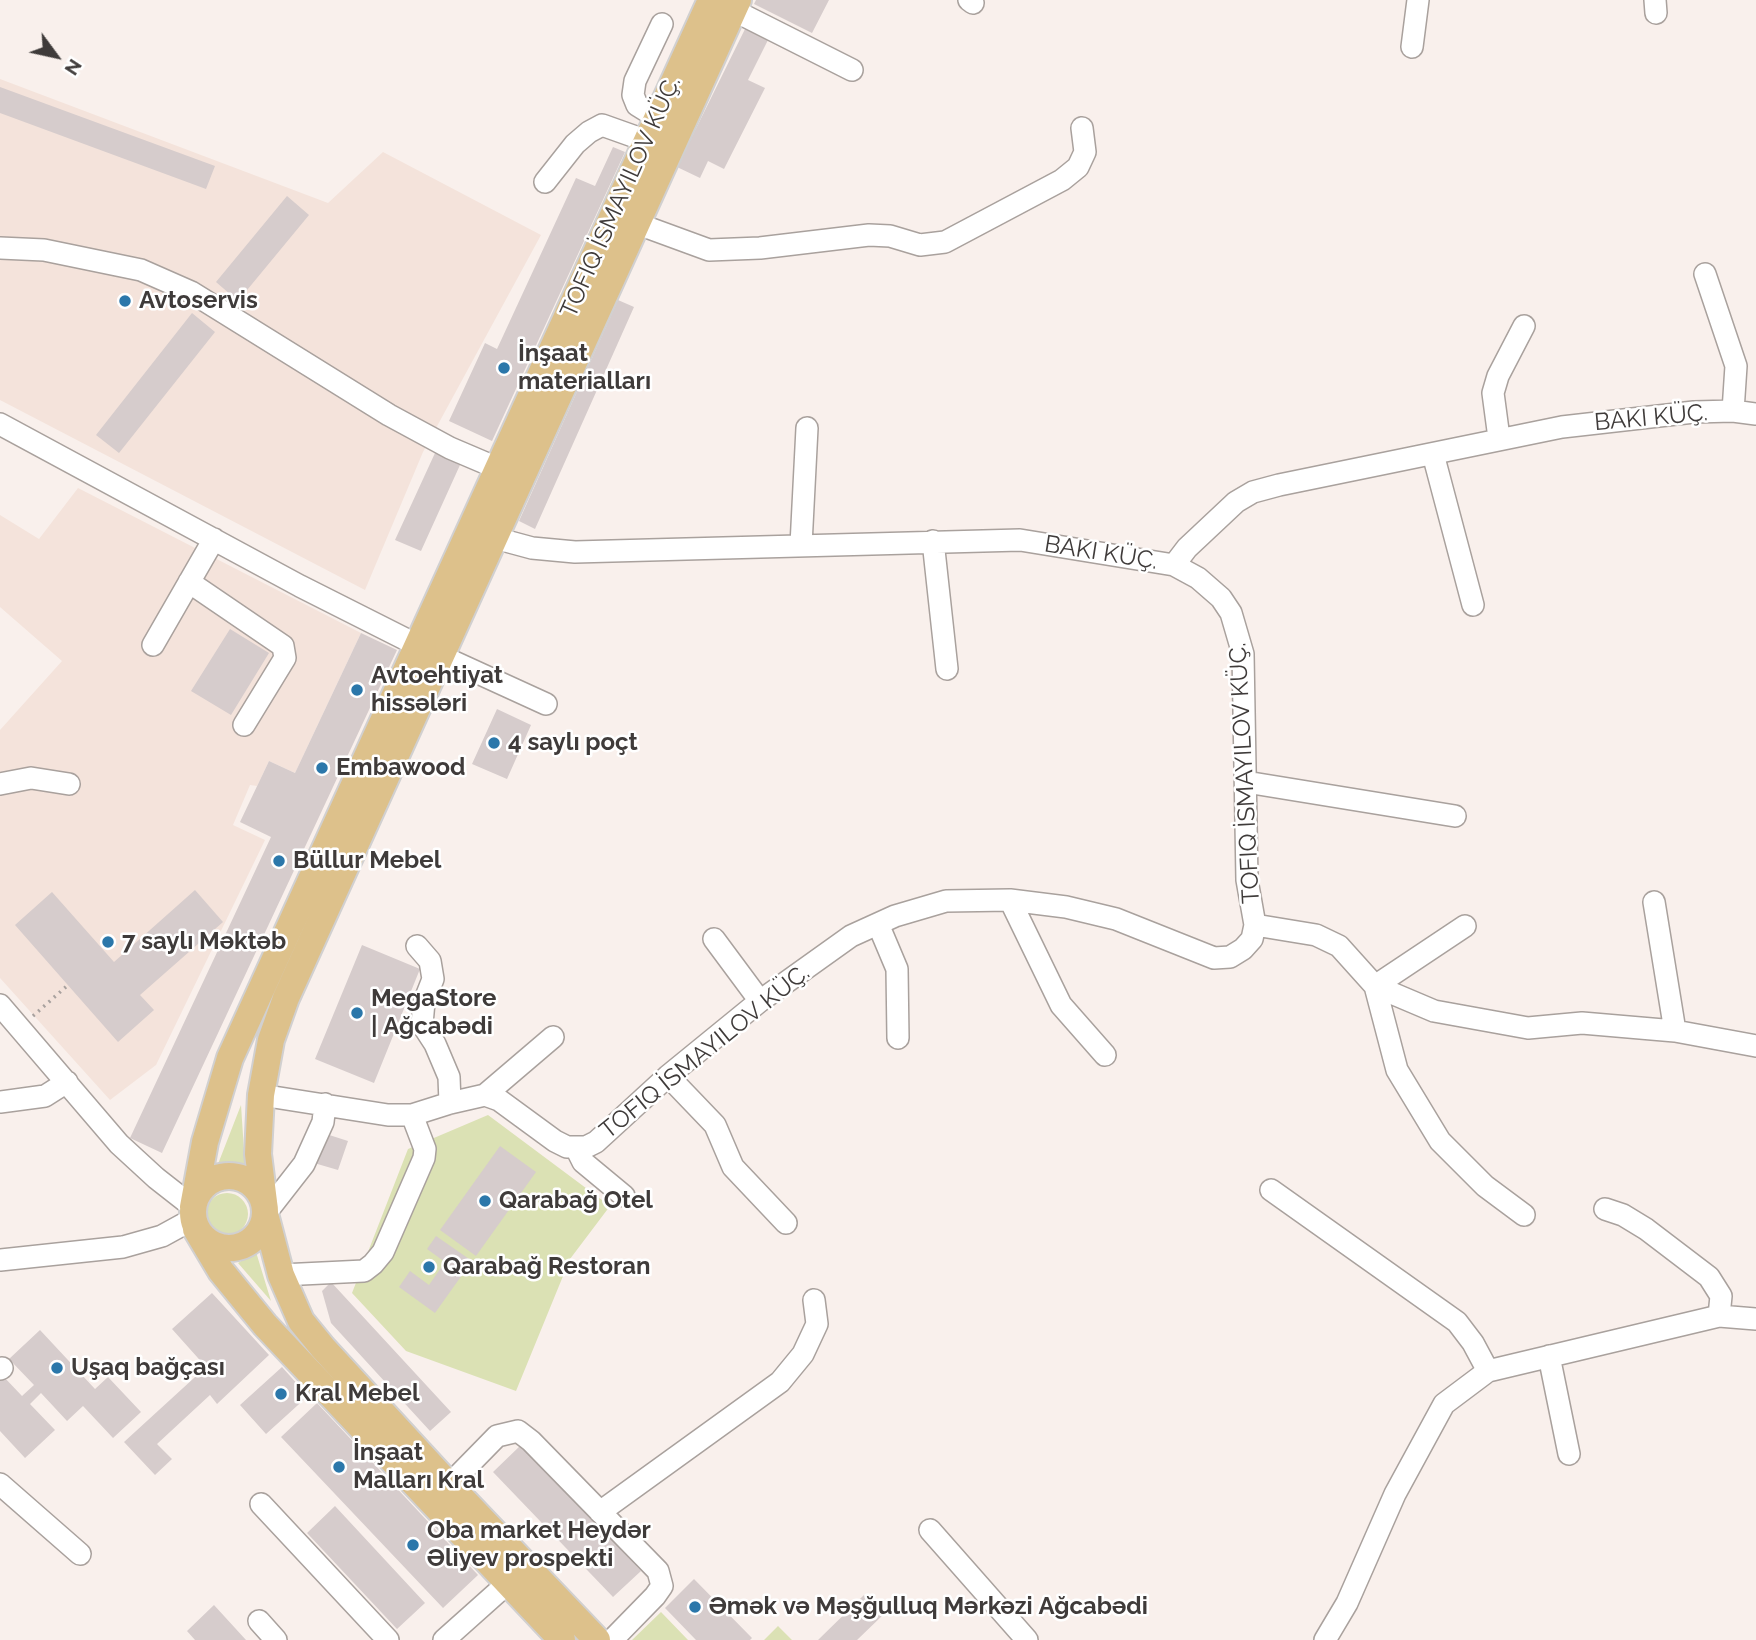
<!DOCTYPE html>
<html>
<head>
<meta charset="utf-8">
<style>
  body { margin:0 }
  #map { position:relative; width:1756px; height:1640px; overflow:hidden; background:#f9f0ec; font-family:Raleway,sans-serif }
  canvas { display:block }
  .north { position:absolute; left:21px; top:21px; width:70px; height:70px; -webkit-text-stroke:5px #fff; paint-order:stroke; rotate:123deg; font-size:19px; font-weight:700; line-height:28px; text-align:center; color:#3f3b3a }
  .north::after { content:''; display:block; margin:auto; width:24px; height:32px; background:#3f3b3a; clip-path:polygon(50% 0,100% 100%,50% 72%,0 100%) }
</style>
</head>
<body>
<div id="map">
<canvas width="1756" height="1640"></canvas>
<div class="north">N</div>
</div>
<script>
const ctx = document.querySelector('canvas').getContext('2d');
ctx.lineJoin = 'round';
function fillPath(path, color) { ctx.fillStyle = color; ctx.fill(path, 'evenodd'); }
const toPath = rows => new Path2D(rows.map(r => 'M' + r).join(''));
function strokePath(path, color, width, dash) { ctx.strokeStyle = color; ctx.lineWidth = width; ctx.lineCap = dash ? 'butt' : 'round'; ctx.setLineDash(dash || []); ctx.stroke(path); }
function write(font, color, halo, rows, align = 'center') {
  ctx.font = font + ' Raleway,sans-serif'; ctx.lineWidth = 5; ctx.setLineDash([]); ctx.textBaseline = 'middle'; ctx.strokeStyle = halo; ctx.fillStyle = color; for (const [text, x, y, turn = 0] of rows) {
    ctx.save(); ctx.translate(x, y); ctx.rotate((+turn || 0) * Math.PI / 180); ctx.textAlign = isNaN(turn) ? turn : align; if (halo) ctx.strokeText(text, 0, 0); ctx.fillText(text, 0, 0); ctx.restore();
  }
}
fillPath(toPath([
  [0,79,328,203,383,152,541,235,423,452,365,590,0,400],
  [78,488,361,633,295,773,269,761,257,786,250,785,233,825,265,840,156,1065,110,1100,0,978,0,730,62,661,0,607,0,515,39,539]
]), '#f4e3db');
fillPath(toPath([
  [241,1105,245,1166,218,1164],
  [488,1115,610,1206,570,1259,516,1391,406,1351,352,1293,408,1149],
  '206 1214a21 21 0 1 1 42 0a21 21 0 1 1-42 0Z',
  [256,1252,271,1301,238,1263],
  [661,1612,688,1640,632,1640],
  [778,1626,792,1640,764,1640]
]), '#dbe1b4');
fillPath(toPath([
  [756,0,829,0,812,33,754,4],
  [746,27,769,38,748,80,765,88,724,169,708,161,700,178,677,167],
  [0,87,215,166,206,189,0,113],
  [613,147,625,152,492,441,449,421,485,343,497,349,576,178,595,186],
  [287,196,309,215,238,301,216,282],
  [618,300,634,307,535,529,519,521],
  [192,313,215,332,119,453,96,435],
  [435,453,460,465,421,551,395,540],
  [230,629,269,653,231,715,191,691],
  [361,633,397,650,162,1153,130,1138,271,837,240,822,269,761,295,773],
  [497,709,531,725,507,779,472,764],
  [195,890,223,922,140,995,154,1010,118,1042,15,925,52,892,114,962],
  [362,945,420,969,374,1083,315,1059],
  [323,1133,348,1141,338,1170,314,1163],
  [500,1146,536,1172,476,1256,440,1230],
  [436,1236,472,1261,435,1313,399,1287,410,1271,429,1285,445,1262,427,1249],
  [331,1282,451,1412,430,1431,331,1323,322,1291],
  [212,1293,269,1355,217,1404,210,1395,157,1444,172,1459,155,1475,124,1442,206,1367,172,1329],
  [40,1330,95,1389,108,1377,141,1412,113,1438,83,1406,67,1421,41,1393,30,1404,55,1430,25,1458,0,1431,0,1379,3,1376,22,1396,34,1385,9,1359],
  [282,1367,308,1396,266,1434,240,1405],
  [317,1403,478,1575,443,1608,281,1437],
  [521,1445,641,1571,613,1597,493,1472],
  [335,1506,425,1603,397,1629,307,1533],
  [694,1579,752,1638,750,1640,696,1640,665,1608],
  [864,1595,883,1615,857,1640,818,1640],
  [214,1605,246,1640,195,1640,187,1631]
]), '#d6cccc');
const minor = toPath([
  [969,0,973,3],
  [1655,0,1656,13],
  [733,10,852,70],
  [1412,47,1418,0],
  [658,118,637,105,633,95,635,81,662,24],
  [545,182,575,144,589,132,602,125,647,141],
  [638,224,709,250,760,248,869,235,890,236,920,245,945,242,1062,180,1078,167,1085,152,1082,128],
  [0,248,44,250,141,270,191,292,389,415,450,448,497,468],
  [1705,274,1736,366,1733,411],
  [0,424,300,586,417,645],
  [1499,438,1493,393,1498,376,1524,326],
  [1433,454,1473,605],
  [495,538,532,548,575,552,1020,540,1174,565,1187,548,1236,502,1253,492,1279,485,1562,427,1694,412,1733,411,1756,414],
  [933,541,947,669],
  [801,545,807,428],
  [189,582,283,646,285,658,244,725],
  [153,645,214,539],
  [441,656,546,704],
  [1246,782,1455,816],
  [0,784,31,778,69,784],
  [1010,900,1061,1005,1105,1055],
  [1654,902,1675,1031],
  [878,924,897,969,898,1038],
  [1255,925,1316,935,1339,946,1375,986,1434,1011,1528,1028,1582,1023,1675,1031,1756,1046],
  [1465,926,1375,986,1397,1070,1440,1141,1485,1186,1524,1215],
  [714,939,760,1001],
  [417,946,430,961,433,979,424,1002,422,1024,435,1044,449,1077,450,1103],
  [0,1005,119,1144,156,1178,193,1207],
  [668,1076,715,1125,733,1167,786,1223],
  [261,1095,388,1115,412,1115,450,1103,485,1095,499,1100,555,1141,567,1147,586,1147,596,1142,668,1076,760,1001,851,936,895,916,946,901,1010,900,1066,907,1116,919,1214,958,1230,957,1243,949,1252,939,1255,925,1247,880,1243,654,1231,613,1221,598,1198,578,1174,565],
  [485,1095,553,1037],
  [0,1102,45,1096,67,1082],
  [576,1148,583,1162,624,1196],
  [1271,1190,1457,1322,1473,1343,1488,1371],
  [1605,1209,1623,1215,1646,1229,1709,1277,1721,1296,1719,1316],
  [265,1214,304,1164,323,1122,325,1104],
  [0,1260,123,1247,162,1236,193,1219],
  [281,1275,364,1271,373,1264,383,1252,424,1158,425,1149,412,1115],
  [1549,1356,1569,1454],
  [0,1369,2,1368],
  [0,1484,80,1554],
  [449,1485,497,1436,518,1431,531,1441,658,1571,662,1586,655,1596,612,1640],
  [261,1504,388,1640],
  [600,1512,780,1382,803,1354,817,1324,814,1300],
  [930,1530,1027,1640],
  [259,1621,276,1640],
  [444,1640,518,1574],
  [1325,1640,1347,1603,1395,1494,1444,1404,1488,1371,1719,1316,1756,1319]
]);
const major = toPath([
  '193 1212a36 36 0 1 1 72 0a36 36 0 1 1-72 0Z',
  [264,1202,258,1154,261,1095,271,1040,286,998,738,0],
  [193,1207,205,1142,230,1058,711,0],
  [265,1214,281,1275,301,1321,323,1348,449,1485,597,1640],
  [196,1229,221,1271,265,1325,562,1640]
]);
strokePath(minor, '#a9a19d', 24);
strokePath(major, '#d1d0d0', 30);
strokePath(toPath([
  [33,1016,68,985]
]), '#a8a19e', 3.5, [2, 5]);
strokePath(minor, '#fff', 21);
strokePath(major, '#ddc18b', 26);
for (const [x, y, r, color] of [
  [125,301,7,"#2b77aa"],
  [504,368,7,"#2b77aa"],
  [357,690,7,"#2b77aa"],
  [494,743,7,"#2b77aa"],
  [322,768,7,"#2b77aa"],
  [279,861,7,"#2b77aa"],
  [108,942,7,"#2b77aa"],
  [357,1013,7,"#2b77aa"],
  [485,1201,7,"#2b77aa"],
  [429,1267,7,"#2b77aa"],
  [57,1368,7,"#2b77aa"],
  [281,1394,7,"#2b77aa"],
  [339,1467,7,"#2b77aa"],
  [413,1545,7,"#2b77aa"],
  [695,1607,7,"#2b77aa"]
]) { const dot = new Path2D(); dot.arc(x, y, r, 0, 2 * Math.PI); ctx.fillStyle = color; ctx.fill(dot); strokePath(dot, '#fff', 2.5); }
write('24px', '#3f3b3a', '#fff', [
  ["TOFIQ İSMAYILOV KÜÇ.",621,197,-66],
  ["BAKI KÜÇ.",1651,418,-5],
  ["BAKI KÜÇ.",1101,553,9],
  ["TOFIQ İSMAYILOV KÜÇ.",1245,773,-93],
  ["TOFIQ İSMAYILOV KÜÇ.",705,1052,-39]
]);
write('bold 24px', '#3f3b3a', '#fff', [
  ["Avtoservis",139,301],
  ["İnşaat",518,354],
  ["materialları",518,382],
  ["Avtoehtiyat",371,676],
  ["hissələri",371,704],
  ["4 saylı poçt",508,743],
  ["Embawood",336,768],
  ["Büllur Mebel",293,861],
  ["7 saylı Məktəb",122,942],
  ["MegaStore",371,999],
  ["| Ağcabədi",371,1027],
  ["Qarabağ Otel",499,1201],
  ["Qarabağ Restoran",443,1267],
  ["Uşaq bağçası",71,1368],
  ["Kral Mebel",295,1394],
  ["İnşaat",353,1453],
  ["Malları Kral",353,1481],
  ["Oba market Heydər",427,1531],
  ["Əliyev prospekti",427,1559],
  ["Əmək və Məşğulluq Mərkəzi Ağcabədi",709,1607]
], 'left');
</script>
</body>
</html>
